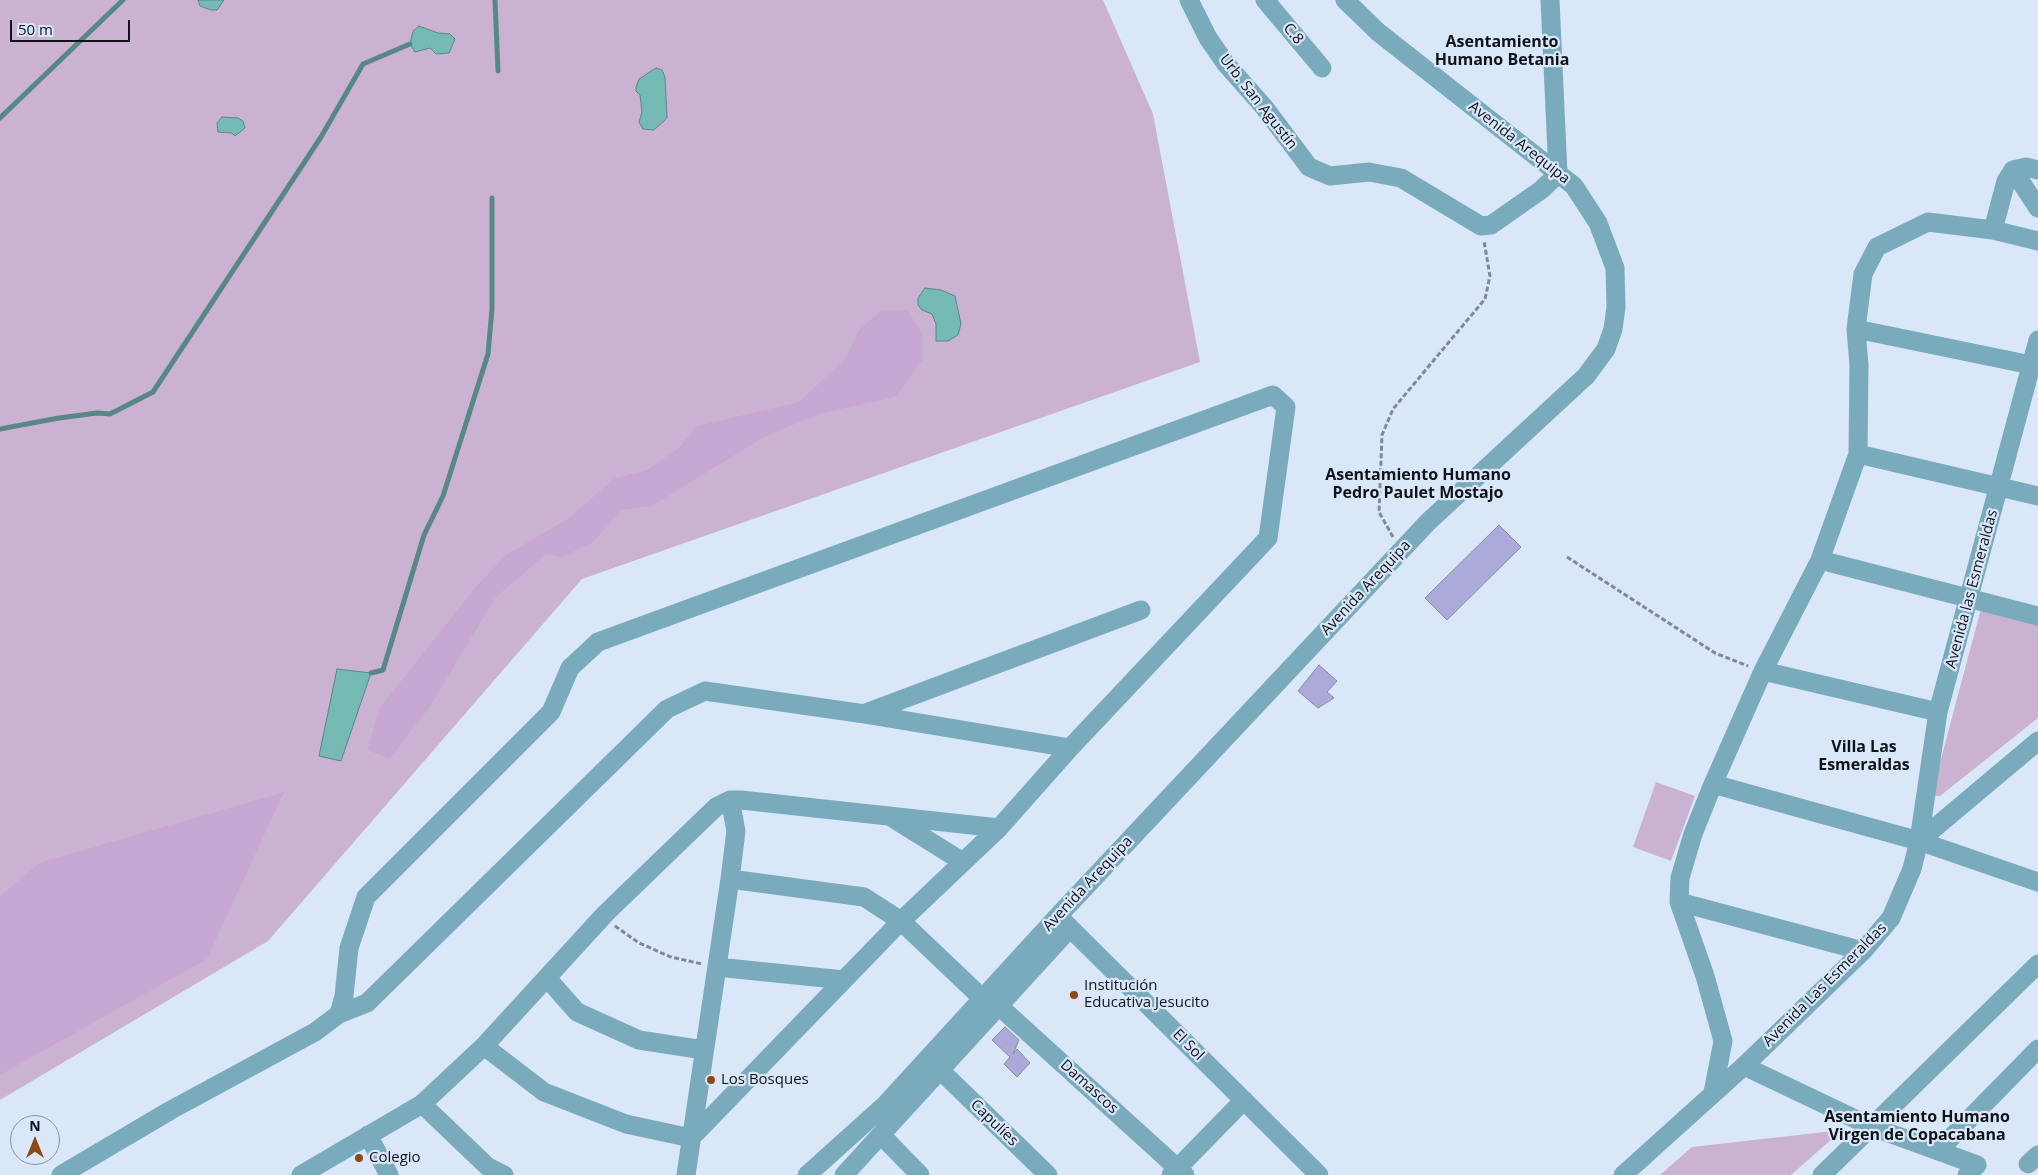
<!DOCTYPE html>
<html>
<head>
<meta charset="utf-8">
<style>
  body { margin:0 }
  #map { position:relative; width:2038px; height:1175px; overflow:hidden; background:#d9e7f9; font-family:"Open Sans",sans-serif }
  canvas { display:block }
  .north { position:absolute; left:10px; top:1115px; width:50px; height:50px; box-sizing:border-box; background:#d9e7f9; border:1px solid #88929f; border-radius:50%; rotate:0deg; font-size:14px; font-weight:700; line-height:20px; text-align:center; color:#0e1319 }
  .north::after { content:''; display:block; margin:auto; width:18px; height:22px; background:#8b4918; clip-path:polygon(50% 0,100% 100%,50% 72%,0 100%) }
  .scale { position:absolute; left:10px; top:20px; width:120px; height:22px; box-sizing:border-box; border:2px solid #0e1319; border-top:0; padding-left:6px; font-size:15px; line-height:18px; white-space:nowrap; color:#0e1319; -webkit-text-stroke:4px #d9e7f9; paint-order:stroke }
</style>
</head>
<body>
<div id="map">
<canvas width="2038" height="1175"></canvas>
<div class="north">N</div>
<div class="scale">50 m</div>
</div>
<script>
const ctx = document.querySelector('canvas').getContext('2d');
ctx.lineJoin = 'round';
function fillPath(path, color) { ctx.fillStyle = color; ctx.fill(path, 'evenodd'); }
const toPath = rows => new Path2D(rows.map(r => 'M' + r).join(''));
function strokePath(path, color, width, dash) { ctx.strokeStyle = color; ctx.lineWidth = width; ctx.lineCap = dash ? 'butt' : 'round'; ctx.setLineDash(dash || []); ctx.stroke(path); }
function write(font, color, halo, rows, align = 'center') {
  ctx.font = font + ' "Open Sans",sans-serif'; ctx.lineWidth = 4.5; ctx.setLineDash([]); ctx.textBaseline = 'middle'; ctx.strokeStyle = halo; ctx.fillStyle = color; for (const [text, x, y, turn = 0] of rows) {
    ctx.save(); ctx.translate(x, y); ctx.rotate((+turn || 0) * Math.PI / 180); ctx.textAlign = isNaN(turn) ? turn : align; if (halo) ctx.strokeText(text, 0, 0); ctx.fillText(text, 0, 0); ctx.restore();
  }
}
fillPath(toPath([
  [0,0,1103,0,1153,114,1200,362,582,579,268,941,0,1100],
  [1982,605,2038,620,2038,718,1940,796,1931,796],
  [1656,782,1695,796,1671,861,1633,847],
  [1842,1130,1791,1175,1660,1175,1692,1147]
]), '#cbb2d3');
fillPath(toPath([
  [882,310,908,311,922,333,923,359,895,397,819,414,764,437,652,506,622,510,592,543,562,557,546,554,496,597,429,708,389,759,368,750,378,710,475,588,506,555,569,518,615,478,647,470,680,447,697,426,799,402,845,359,859,330],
  [284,792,207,959,0,1075,0,896,39,863]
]), '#c8a8d3');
const water = toPath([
  [198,0,224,0,217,10,211,10,200,6,198,0],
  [419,26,438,33,450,34,455,39,449,53,436,54,430,48,415,52,410,44,413,31,419,26],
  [656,68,662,70,665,77,667,118,654,130,643,129,639,122,642,112,640,95,636,91,636,87,639,79,656,68],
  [222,117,238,118,243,121,245,128,235,136,232,133,218,132,217,123,222,117],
  [925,288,941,290,955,296,961,324,958,335,948,341,936,341,936,324,932,314,922,310,918,305,918,298,925,288],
  [337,669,371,673,341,761,319,756,337,669]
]);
fillPath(water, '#76bab6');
strokePath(water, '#578887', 1);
strokePath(toPath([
  [495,0,498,71],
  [0,118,123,0],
  [0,429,59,418,97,413,110,414,153,392,321,137,363,64,410,44],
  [371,673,383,670,424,535,443,496,488,354,492,309,492,198]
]), '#578887', 5);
const building = toPath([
  [1499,525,1521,547,1447,620,1425,598,1499,525],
  [1319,665,1337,681,1327,692,1334,698,1318,708,1298,691,1319,665],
  [1005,1027,1019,1040,1013,1054,1017,1049,1030,1063,1017,1077,1004,1064,1010,1057,992,1040,1005,1027]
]);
fillPath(building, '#acaadb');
strokePath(building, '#8b8b9e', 1);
strokePath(toPath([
  [1393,537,1379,512,1382,435,1393,409,1485,299,1490,276,1484,241],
  [1567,557,1715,653,1748,666],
  [615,926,639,943,671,957,702,964]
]), '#7f8995', 3, [5, 2.5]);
strokePath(toPath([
  [1189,0,1208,38,1226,64,1264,107,1309,167,1330,176,1369,172,1401,178,1481,226,1491,225,1541,190,1558,174,1550,0],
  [1265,0,1322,68],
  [2013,170,2038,208],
  [1993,230,2006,181,2013,170,2026,167,2038,170],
  [1856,329,2031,365],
  [1858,454,2038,496],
  [1820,560,2038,616],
  [1763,671,1938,712],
  [866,713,1141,610],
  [1713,784,1919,841,2038,882],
  [894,819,963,862],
  [1919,841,2038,741],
  [730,879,864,897,901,921,983,999],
  [1679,902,1863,951],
  [1058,916,1319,1175],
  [717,967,844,980],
  [547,978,577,1012,639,1040,704,1050],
  [999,1006,1185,1175],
  [339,1014,367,1003,667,709,705,691,865,714,1070,748],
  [1744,1066,1870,1126,1977,1165,1967,1175],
  [940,1070,1048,1175],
  [1713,1093,1723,1041,1705,976,1679,902,1680,878,1693,834,1713,784,1763,671,1820,560,1858,454,1859,365,1856,329,1863,274,1877,247,1928,222,1993,230,2038,241],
  [422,1104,488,1167,504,1175],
  [368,1135,389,1175],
  [881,1135,920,1175],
  [1938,1151,2038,1049],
  [2028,1164,2038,1155],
  [61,1175,171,1110,315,1032,339,1014,344,996,349,948,366,897,551,712,570,668,598,642,1273,395,1286,407,1268,538,1070,748,999,828,901,921,691,1138,626,1124,544,1092,484,1046],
  [301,1175,422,1104,484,1046,606,913,716,807,730,800,741,800,999,828],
  [686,1175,730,879,736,831,730,800],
  [807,1175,886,1104,1058,916,1428,522,1586,376,1606,349,1613,329,1616,307,1615,268,1598,223,1574,186,1378,32,1345,0],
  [844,1175,1070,928],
  [1171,1175,1244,1100],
  [1623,1175,1744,1066,1863,951,1891,918,1912,869,1919,841,1938,712,2038,340],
  [1822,1175,2038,964]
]), '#7aabbd', 19);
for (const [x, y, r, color] of [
  [1074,995,5,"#8b4918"],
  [711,1080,5,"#8b4918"],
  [359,1158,5,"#8b4918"]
]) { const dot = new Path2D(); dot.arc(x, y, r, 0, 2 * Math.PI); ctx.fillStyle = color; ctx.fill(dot); strokePath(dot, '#d9e7f9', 2); }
write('15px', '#0e1319', '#d9e7f9', [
  ["C.8",1293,34,50],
  ["Urb. San Agustín",1258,102,52],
  ["Avenida Arequipa",1519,143,38],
  ["Avenida Arequipa",1366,588,-47],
  ["Avenida las Esmeraldas",1972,589,-75],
  ["Avenida Arequipa",1088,884,-47],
  ["Avenida Las Esmeraldas",1825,985,-45],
  ["El Sol",1188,1045,45],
  ["Damascos",1089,1087,42],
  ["Capulíes",994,1123,44]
]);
write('15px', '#0e1319', '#d9e7f9', [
  ["Institución",1084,986],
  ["Educativa Jesucito",1084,1003],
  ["Los Bosques",721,1080],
  ["Colegio",369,1158]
], 'left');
write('bold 16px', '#0e1319', '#d9e7f9', [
  ["Asentamiento",1502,42],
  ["Humano Betania",1502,60],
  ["Asentamiento Humano",1418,475],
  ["Pedro Paulet Mostajo",1418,493],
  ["Villa Las",1864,747],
  ["Esmeraldas",1864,765],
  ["Asentamiento Humano",1917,1117],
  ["Virgen de Copacabana",1917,1135]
]);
</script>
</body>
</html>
